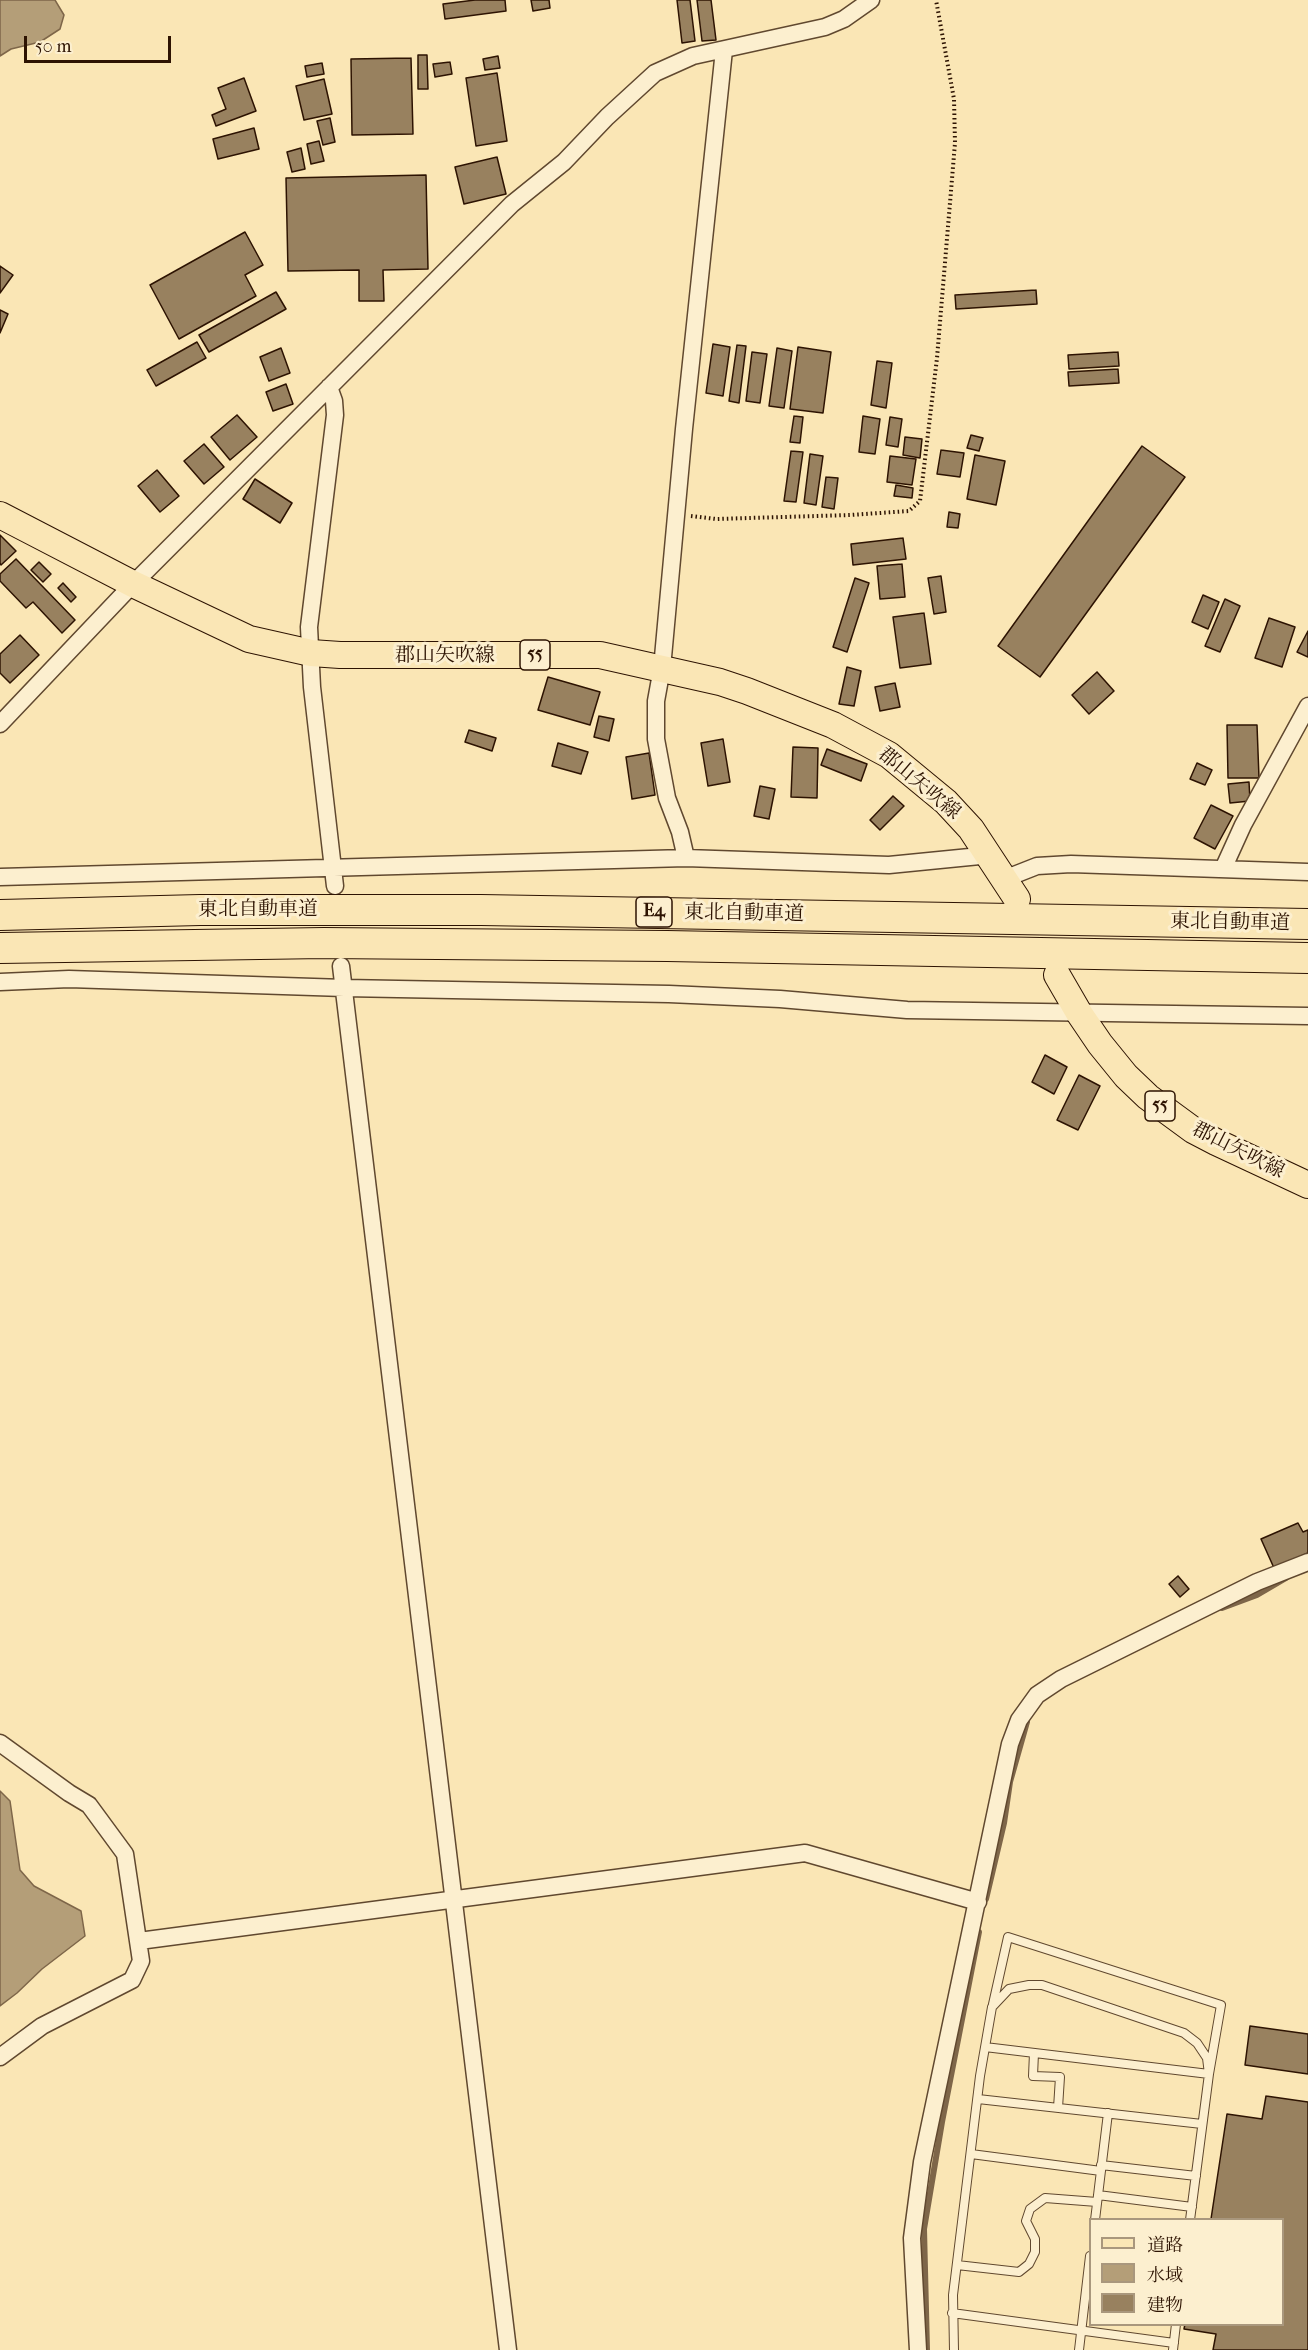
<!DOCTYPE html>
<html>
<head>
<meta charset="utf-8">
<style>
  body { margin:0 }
  #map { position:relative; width:1308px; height:2350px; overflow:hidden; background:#fae6b5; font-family:"IM FELL French Canon","Noto Serif JP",serif }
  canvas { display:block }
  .legend { position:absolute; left:1089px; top:2218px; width:195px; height:108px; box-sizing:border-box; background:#fcefcf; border:2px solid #a9977d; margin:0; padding:8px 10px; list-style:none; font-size:18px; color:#2d1302 }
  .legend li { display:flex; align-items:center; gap:12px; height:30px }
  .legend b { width:30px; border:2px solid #a9977d }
  .scale { position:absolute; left:24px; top:36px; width:147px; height:27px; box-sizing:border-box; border:3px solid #2d1302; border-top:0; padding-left:8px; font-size:18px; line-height:21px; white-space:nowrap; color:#2d1302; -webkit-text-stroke:4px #fcefcf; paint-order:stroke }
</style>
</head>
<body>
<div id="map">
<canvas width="1308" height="2350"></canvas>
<ul class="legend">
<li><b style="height:8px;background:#fae6b5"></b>道路</li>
<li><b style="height:16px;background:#b49e78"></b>水域</li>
<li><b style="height:16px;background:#98815f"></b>建物</li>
</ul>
<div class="scale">50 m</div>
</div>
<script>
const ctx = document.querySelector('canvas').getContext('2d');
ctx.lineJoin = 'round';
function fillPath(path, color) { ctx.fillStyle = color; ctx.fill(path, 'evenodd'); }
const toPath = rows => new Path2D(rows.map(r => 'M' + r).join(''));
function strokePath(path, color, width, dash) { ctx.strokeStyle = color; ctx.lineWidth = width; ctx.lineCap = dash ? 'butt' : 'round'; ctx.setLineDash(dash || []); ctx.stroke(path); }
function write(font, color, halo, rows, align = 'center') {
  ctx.font = font + ' "IM FELL French Canon","Noto Serif JP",serif'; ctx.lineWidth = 6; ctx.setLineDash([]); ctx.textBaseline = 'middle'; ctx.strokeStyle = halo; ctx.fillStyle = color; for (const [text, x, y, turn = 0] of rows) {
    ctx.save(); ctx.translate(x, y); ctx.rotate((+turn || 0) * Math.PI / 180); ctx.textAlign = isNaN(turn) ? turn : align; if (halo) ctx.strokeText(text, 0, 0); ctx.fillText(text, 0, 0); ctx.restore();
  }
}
const water = toPath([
  [0,0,55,0,64,15,60,29,40,42,11,49,0,56,0,0],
  [0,1791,10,1801,20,1870,34,1886,81,1911,85,1936,42,1969,17,1993,0,2006,0,1791]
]);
fillPath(water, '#b49e78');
strokePath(water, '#7e6649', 1.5);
strokePath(toPath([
  [1222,1608,1257,1595,1286,1578],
  [986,1899,1004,1823,1010,1782,1027,1722],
  [927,2350,924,2229,942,2122,979,1932]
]), '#7e6649', 6);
const building = toPath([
  [475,0,505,0,506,11,445,19,443,4,475,0],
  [531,0,549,0,550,8,533,11,531,0],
  [677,0,690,0,695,41,682,43,677,0],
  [697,0,711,0,716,40,702,41,697,0],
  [418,55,427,55,428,89,418,89,418,55],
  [498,56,500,68,485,70,483,59,498,56],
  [411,58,413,134,352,135,351,59,411,58],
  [450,62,452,74,435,77,433,64,450,62],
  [322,63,324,74,307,77,305,66,322,63],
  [497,73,507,141,476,146,466,78,497,73],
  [244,78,256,111,216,126,212,115,226,109,218,88,244,78],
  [324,79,332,114,304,120,296,86,324,79],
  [330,118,335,142,323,145,317,121,330,118],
  [254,128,259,149,218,159,213,139,254,128],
  [319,141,324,161,311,164,307,144,319,141],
  [301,148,305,169,292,172,287,152,301,148],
  [497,157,506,194,464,204,455,167,497,157],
  [426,175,428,269,383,270,384,301,359,301,359,270,288,271,286,178,426,175],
  [245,232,263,265,245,275,256,296,179,339,150,285,245,232],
  [0,266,13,275,0,293,0,266],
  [1036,290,1037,304,956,309,955,295,1036,290],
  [276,292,286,309,209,352,199,335,276,292],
  [0,310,8,314,0,333,0,310],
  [197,342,206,358,156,386,147,370,197,342],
  [713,344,730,347,723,396,706,393,713,344],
  [737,345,746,346,739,403,729,401,737,345],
  [798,347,831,352,823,413,790,409,798,347],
  [281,348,290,373,269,381,260,357,281,348],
  [777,348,792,351,784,408,769,406,777,348],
  [752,352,767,354,760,403,746,401,752,352],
  [1118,352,1119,366,1069,369,1068,355,1118,352],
  [877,361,892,363,886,408,871,405,877,361],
  [1118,369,1119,383,1069,386,1068,372,1118,369],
  [286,384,293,404,273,411,266,392,286,384],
  [237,415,257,437,230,460,211,437,237,415],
  [794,416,803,417,800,443,790,442,794,416],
  [863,416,880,419,875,454,859,452,863,416],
  [890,417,902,419,898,447,886,445,890,417],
  [971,435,983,438,979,451,967,448,971,435],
  [905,437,922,439,920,458,903,455,905,437],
  [204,444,224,467,204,484,184,461,204,444],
  [1142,446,1185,477,1040,677,998,646,1142,446],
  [941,450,964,453,960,477,937,474,941,450],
  [791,451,803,452,796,502,784,501,791,451],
  [810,454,823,456,816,505,804,503,810,454],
  [975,455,1005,461,996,505,967,499,975,455],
  [890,456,916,459,912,485,887,482,890,456],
  [157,470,179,496,160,512,138,486,157,470],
  [826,477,838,478,834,509,822,507,826,477],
  [255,479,292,503,280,523,243,499,255,479],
  [896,485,913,488,912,498,894,496,896,485],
  [949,512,960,514,958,528,947,527,949,512],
  [0,535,16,551,1,565,0,563,0,535],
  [903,538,906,559,853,565,851,544,903,538],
  [16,559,75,620,62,633,33,602,26,608,0,581,0,574,16,559],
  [39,562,51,574,43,582,31,570,39,562],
  [902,564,905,597,880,599,877,566,902,564],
  [941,576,946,612,934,614,928,578,941,576],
  [855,578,869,583,847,652,833,647,855,578],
  [63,583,76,597,71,602,58,588,63,583],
  [1203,595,1219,602,1208,629,1192,622,1203,595],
  [1225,599,1240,606,1220,652,1205,646,1225,599],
  [924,613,931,664,900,668,893,617,924,613],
  [1269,618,1295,627,1282,667,1255,658,1269,618],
  [1308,631,1308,657,1297,652,1308,631],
  [20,635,39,655,10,683,0,673,0,654,20,635],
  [847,667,861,671,854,706,839,704,847,667],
  [1097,672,1114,691,1089,714,1072,695,1097,672],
  [548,677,600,692,590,725,538,710,548,677],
  [895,683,900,707,880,711,875,687,895,683],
  [599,716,614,719,609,741,594,737,599,716],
  [1227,725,1257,725,1259,778,1228,778,1227,725],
  [469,730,496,738,492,751,465,742,469,730],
  [723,739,730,782,708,786,701,743,723,739],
  [558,743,588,752,581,774,552,766,558,743],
  [793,747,818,748,817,798,791,797,793,747],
  [827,749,867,764,861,781,821,765,827,749],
  [649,753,655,795,632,799,626,757,649,753],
  [1197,763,1212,770,1205,785,1190,779,1197,763],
  [1249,782,1250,801,1230,803,1228,784,1249,782],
  [760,786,775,789,769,819,754,816,760,786],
  [893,796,904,806,880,830,870,820,893,796],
  [1211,805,1233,816,1215,849,1194,838,1211,805],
  [1045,1055,1067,1067,1054,1094,1032,1082,1045,1055],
  [1079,1075,1100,1086,1078,1130,1057,1120,1079,1075],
  [1298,1523,1303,1532,1308,1530,1308,1553,1274,1568,1261,1539,1298,1523],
  [1178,1576,1189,1589,1180,1597,1169,1584,1178,1576],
  [1250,2026,1308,2034,1308,2074,1245,2065,1250,2026],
  [1266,2096,1308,2102,1308,2350,1213,2350,1216,2334,1184,2329,1185,2324,1282,2324,1282,2220,1211,2219,1227,2114,1262,2119,1266,2096]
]);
fillPath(building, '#98815f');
strokePath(building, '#2d1302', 1.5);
const service = toPath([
  [985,2047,1209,2074,1221,2005,1008,1937,993,2004],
  [1034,2053,1033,2076,1060,2077,1058,2108],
  [978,2099,1202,2124],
  [971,2154,1101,2171],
  [1101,2165,1196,2176],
  [1098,2195,1192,2207],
  [1095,2220,1108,2113],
  [957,2265,1019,2272,1029,2264,1035,2252,1035,2239,1026,2221,1030,2209,1045,2198,1097,2202],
  [952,2313,1174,2343],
  [954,2350,953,2295,980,2076,992,2007,1009,1989,1029,1985,1042,1985,1184,2033,1197,2043,1207,2058,1209,2074,1190,2220],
  [1079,2350,1090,2256],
  [1173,2350,1176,2324]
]);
const minor = toPath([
  [329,387,334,401,335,415,309,627,312,687,335,886],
  [0,724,133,584,512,204,564,162,607,117,655,73,693,56,825,27,844,19,871,0],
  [686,858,680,832,667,798,656,739,656,701,662,668,684,429,724,50],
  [1223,869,1243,825,1308,706],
  [0,877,686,858,889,865,990,855],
  [1004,879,1037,866,1071,864,1308,872],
  [341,966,508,2350],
  [0,982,69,979,344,988,669,994,780,999,907,1010,1308,1016],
  [0,1743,69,1793,89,1805,125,1854,141,1961,132,1980,42,2026,0,2057],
  [139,1941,805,1853,978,1902],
  [918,2350,912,2238,922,2162,1010,1744,1019,1720,1037,1695,1061,1679,1257,1582,1308,1562]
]);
const primary = toPath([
  [0,515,133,584,249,639,311,653,340,655,600,655,720,682,747,691,833,725,889,755,946,802,971,829,1017,899],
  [1057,975,1079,1013,1100,1044,1126,1076,1148,1097,1193,1130,1216,1142,1308,1185]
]);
const motorway = toPath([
  [0,915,200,910,481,910,1308,924],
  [0,948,324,943,667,946,1308,958]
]);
strokePath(service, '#60482f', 10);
strokePath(minor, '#60482f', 19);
strokePath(primary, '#2d1302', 28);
strokePath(motorway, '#2d1302', 32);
strokePath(toPath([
  [691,516,716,519,850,515,909,511,920,501,937,358,955,143,954,99,936,0]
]), '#2d1302', 4, [1.5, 3]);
strokePath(service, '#fcefcf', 8);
strokePath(minor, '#fcefcf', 16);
strokePath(primary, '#fae6b5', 26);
strokePath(motorway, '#fae6b5', 30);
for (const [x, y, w] of [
  [535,655,30],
  [654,912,36],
  [1160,1106,30]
]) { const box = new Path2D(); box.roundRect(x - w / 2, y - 15, w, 30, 4.5); ctx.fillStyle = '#fcefcf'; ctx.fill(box); strokePath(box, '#2d1302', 1.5); }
write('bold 18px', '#2d1302', null, [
  ["55",535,655],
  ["E4",654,912],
  ["55",1160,1106]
]);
write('20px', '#2d1302', '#fcefcf', [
  ["郡山矢吹線",445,656],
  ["郡山矢吹線",919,784,40],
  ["東北自動車道",258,910],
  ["東北自動車道",744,914,1],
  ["東北自動車道",1230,923,1],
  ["郡山矢吹線",1238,1151,27]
]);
</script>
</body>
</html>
